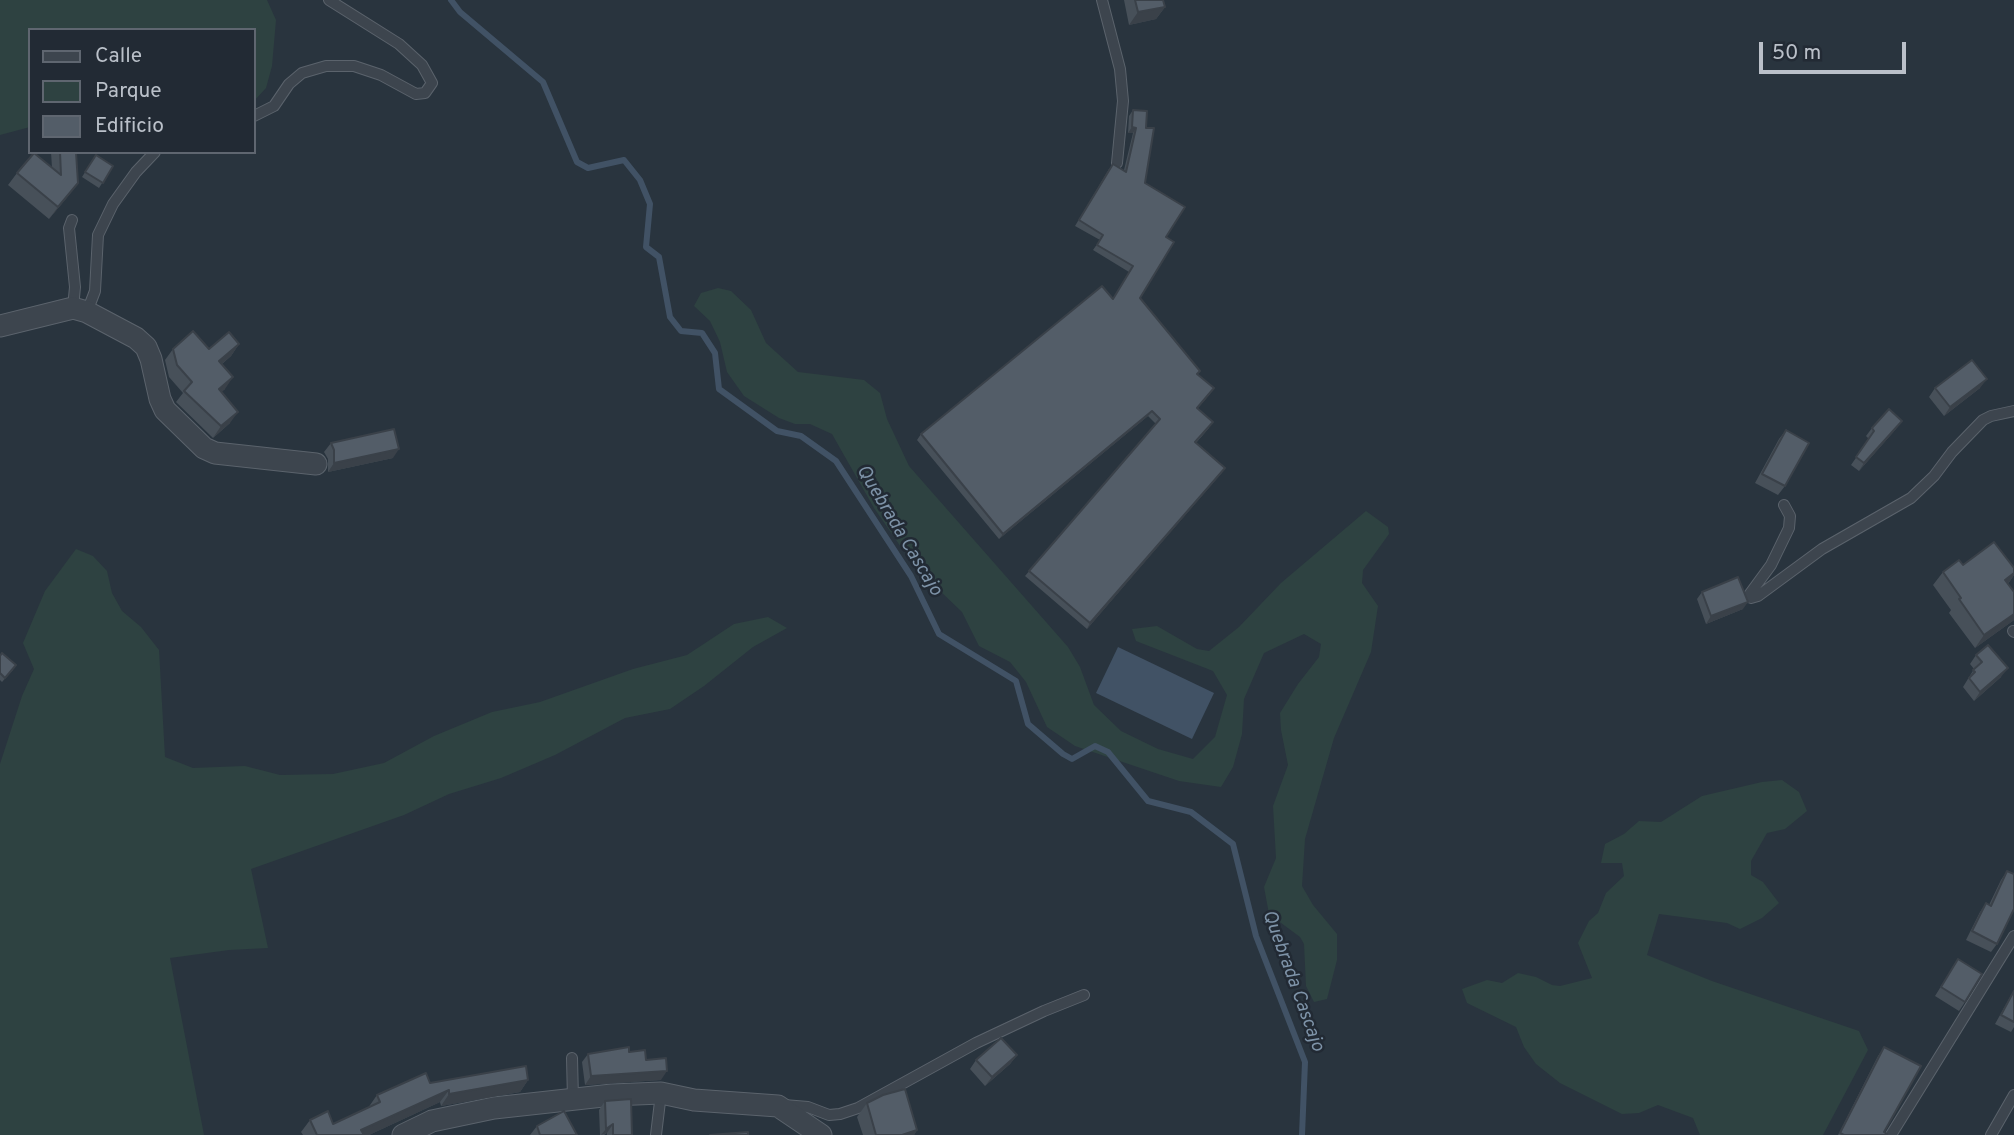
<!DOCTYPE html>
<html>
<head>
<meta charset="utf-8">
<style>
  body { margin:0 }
  #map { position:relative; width:2014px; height:1135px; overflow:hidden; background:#29343e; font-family:Overpass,sans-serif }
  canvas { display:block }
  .legend { position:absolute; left:28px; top:28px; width:228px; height:126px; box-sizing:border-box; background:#222a34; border:2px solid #5f6670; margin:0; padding:9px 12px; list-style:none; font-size:21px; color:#bac0c9 }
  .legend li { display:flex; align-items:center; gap:14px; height:35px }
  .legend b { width:35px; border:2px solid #5f6670 }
  .scale { position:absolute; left:1759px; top:42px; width:147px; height:32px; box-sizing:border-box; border:4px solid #bac0c9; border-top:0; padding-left:9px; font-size:21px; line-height:24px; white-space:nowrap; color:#bac0c9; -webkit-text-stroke:5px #222a34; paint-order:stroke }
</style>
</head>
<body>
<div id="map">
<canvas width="2014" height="1135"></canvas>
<ul class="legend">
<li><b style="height:9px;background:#3d454e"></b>Calle</li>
<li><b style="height:19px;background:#2e4241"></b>Parque</li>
<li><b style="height:19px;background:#535d68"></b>Edificio</li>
</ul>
<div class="scale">50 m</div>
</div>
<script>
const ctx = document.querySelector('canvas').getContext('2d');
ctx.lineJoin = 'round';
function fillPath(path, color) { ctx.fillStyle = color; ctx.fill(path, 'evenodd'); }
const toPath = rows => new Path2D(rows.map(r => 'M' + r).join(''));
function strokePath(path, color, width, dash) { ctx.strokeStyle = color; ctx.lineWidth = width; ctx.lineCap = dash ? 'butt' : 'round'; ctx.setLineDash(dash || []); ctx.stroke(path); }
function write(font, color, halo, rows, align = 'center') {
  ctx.font = font + ' Overpass,sans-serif'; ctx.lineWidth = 5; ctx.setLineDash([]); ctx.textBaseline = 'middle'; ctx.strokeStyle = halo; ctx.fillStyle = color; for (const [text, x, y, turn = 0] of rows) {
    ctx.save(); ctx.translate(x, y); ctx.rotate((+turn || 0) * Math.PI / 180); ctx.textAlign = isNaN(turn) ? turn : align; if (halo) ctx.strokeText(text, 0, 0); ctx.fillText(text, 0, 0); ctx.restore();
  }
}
fillPath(toPath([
  [0,0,267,0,276,20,272,66,266,88,254,101,254,30,30,30,30,127,0,135],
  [718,288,731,291,751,310,766,343,798,372,864,380,880,393,887,419,909,466,1068,647,1080,667,1094,705,1121,731,1158,749,1193,759,1215,737,1227,695,1213,671,1136,641,1132,629,1157,626,1197,649,1209,651,1239,627,1281,583,1366,511,1388,527,1389,534,1363,570,1362,583,1378,606,1371,652,1334,738,1305,839,1302,886,1313,905,1337,934,1337,960,1327,999,1314,1002,1306,986,1304,944,1300,937,1269,914,1264,887,1276,858,1273,806,1288,765,1281,730,1280,713,1298,684,1319,657,1321,644,1304,634,1264,653,1244,699,1242,734,1233,767,1221,787,1179,781,1075,746,1047,727,1026,682,1010,662,979,646,962,612,914,566,874,508,832,434,810,424,795,424,779,418,744,396,727,372,720,342,710,321,694,306,701,293],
  [76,549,93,556,107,571,112,593,122,611,141,627,159,650,165,757,193,768,245,766,280,775,333,774,384,763,434,736,492,712,540,702,633,669,687,655,734,624,768,617,787,628,753,647,704,686,670,709,625,718,555,755,501,778,449,794,404,815,251,869,268,948,229,950,170,958,204,1135,0,1135,0,764,22,696,34,669,23,643,45,591],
  [1782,780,1799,792,1807,811,1785,829,1767,833,1751,861,1751,875,1763,882,1779,903,1762,918,1740,929,1727,923,1659,914,1647,955,1712,981,1859,1031,1868,1050,1823,1135,1700,1135,1693,1118,1658,1105,1639,1113,1622,1114,1560,1083,1536,1064,1524,1047,1516,1027,1467,1003,1462,989,1487,980,1502,983,1518,973,1536,977,1552,985,1560,986,1592,978,1578,943,1589,921,1598,913,1606,893,1624,876,1622,863,1601,863,1605,844,1624,834,1639,821,1661,822,1702,796,1762,782]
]), '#2e4241');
fillPath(toPath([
  [1118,647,1214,693,1192,739,1096,693]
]), '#415265');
strokePath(toPath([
  [451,0,460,12,543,82,577,162,588,168,624,160,640,180,650,204,646,247,659,257,670,317,681,331,702,333,715,353,719,389,777,431,801,436,836,461,911,576,939,634,1016,681,1028,724,1063,754,1072,759,1095,746,1108,752,1148,801,1191,812,1233,844,1256,936,1305,1062,1302,1135]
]), '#415265', 6);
const service = toPath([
  [1102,0,1120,69,1123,101,1117,163],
  [254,116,274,106,289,84,302,73,326,66,354,66,381,75,416,94,425,93,432,83,422,65,399,44,329,0],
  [72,220,69,228,75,287,73,308],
  [87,312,95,291,98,235,113,204,136,172,155,152],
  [1784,505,1790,516,1789,528,1771,565,1749,595,1751,598,1758,596,1822,549,1911,498,1934,476,1952,452,1983,420,1991,416,2014,411],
  [2013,631,2014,632],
  [572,1058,573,1099],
  [784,1105,808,1107,829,1115,840,1114,858,1108,976,1043,1044,1011,1084,995],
  [656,1135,661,1093],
  [1891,1135,2014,936],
  [1991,1135,2014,1095]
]);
const minor = toPath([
  [0,326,73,308,87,312,136,338,146,347,151,359,160,399,165,410,204,448,215,453,316,464],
  [403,1135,432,1121,494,1108,612,1095,661,1093,694,1100,778,1106,821,1135]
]);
strokePath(service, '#5b636c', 12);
strokePath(minor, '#5b636c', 23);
strokePath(service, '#3d454e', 10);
strokePath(minor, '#3d454e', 21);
fillPath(toPath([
  [1124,0,1163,0,1165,7,1156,19,1129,25],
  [1133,110,1146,128,1145,183,1166,237,1140,298,1198,374,1210,394,1197,409,1209,428,1196,443,1225,468,1087,629,1025,576,1156,424,1148,416,999,539,917,440,921,434,1113,299,1129,272,1093,250,1100,240,1075,226,1109,169,1124,170,1133,133,1128,133,1129,116],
  [51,152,76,152,69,195,49,219,8,185,17,173,52,168],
  [96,155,113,166,99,188,82,177],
  [239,344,231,356,222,364,225,389,221,392,230,423,213,438,176,402,183,393,169,377,165,360,173,349,209,349],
  [1935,388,1980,388,1944,416,1929,397],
  [1872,428,1896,429,1859,471,1851,465,1869,439,1866,436],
  [1786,430,1785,486,1778,495,1755,483,1779,439],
  [331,443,393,458,328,472,328,459,324,452],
  [1963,565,2014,568,2014,575,2008,584,2014,592,2014,620,1975,648,1949,613,1951,610,1933,585,1943,572],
  [1702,592,1743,609,1706,624,1697,599],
  [1976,655,2001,677,1974,701,1963,687,1974,669,1970,664],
  [0,656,13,670,2,682,0,680],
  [2007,871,1997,944,1991,952,1966,940,1980,912,1986,903,1989,905,2001,880],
  [1958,959,1965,1002,1959,1011,1935,996],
  [2014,990,2014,1027,2011,1032,1995,1024],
  [1884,1047,1884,1132,1886,1135,1838,1135,1878,1056],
  [629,1052,646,1060,661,1080,585,1085,582,1062,588,1054],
  [1017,1055,1010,1064,985,1086,970,1069,976,1060],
  [528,1080,520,1092,441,1106,440,1102,369,1135,303,1135,301,1132,310,1120,333,1124,368,1108,377,1095,430,1083],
  [605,1101,632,1135,607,1135,607,1133,604,1135,600,1135,599,1110],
  [867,1103,917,1130,914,1135,863,1135,857,1117],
  [537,1126,577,1135,530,1135]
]), '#475059');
fillPath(toPath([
  [1165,7,1156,19,1129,25,1138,12],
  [1132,127,1136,128,1133,133,1128,133],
  [78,183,69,195,49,219,58,207],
  [239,344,231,356,211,373,219,361],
  [233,377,225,389,211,401,219,389],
  [1987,379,1980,388,1944,416,1950,407],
  [1152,411,1148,416,999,539,1003,534],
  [238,412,230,423,213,438,221,426],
  [1902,421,1896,429,1859,471,1864,463],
  [399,449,393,458,328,472,334,463],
  [1225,468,1221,474,1087,629,1090,623],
  [2014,573,2014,575,2007,585,2005,580],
  [1748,602,1743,609,1706,624,1711,616],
  [2014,614,2014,620,1975,648,1984,635],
  [2008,668,2001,677,1974,701,1980,692],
  [1017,1055,1010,1064,985,1086,992,1077],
  [667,1071,661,1080,585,1085,591,1076],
  [528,1080,520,1092,441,1106,449,1094],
  [449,1090,440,1102,369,1135,358,1135,361,1130],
  [613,1124,607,1133,601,1135,606,1129],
  [917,1130,914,1135,902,1135]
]), '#3a4149');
const building = toPath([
  [1135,0,1163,0,1165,7,1138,12,1135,0],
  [1133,110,1147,111,1146,128,1154,128,1145,183,1185,207,1166,237,1174,242,1140,298,1200,371,1197,374,1214,388,1197,408,1213,422,1195,442,1225,468,1090,623,1029,571,1160,419,1152,411,1003,534,921,434,1102,286,1113,299,1133,266,1097,245,1103,235,1079,220,1113,164,1126,172,1136,128,1132,127,1133,110],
  [60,152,76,152,78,183,58,207,17,173,34,153,61,175,60,152],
  [96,155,113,166,103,183,85,172,96,155],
  [193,331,209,349,229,332,239,344,219,361,233,377,219,389,238,412,221,426,184,391,192,382,177,365,173,349,193,331],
  [1972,360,1987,379,1950,407,1935,388,1972,360],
  [1889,409,1902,421,1864,463,1856,457,1874,431,1872,428,1889,409],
  [394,429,399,449,334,463,334,450,331,443,394,429],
  [1786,430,1809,443,1785,486,1762,474,1786,430],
  [1994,542,2014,568,2014,573,2005,580,2014,592,2014,614,1984,635,1959,599,1961,598,1943,572,1959,560,1963,565,1994,542],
  [1738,577,1748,602,1711,616,1702,592,1738,577],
  [1988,645,2008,668,1980,692,1969,678,1975,672,1973,670,1982,662,1976,655,1988,645],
  [2,653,16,665,5,678,0,673,0,656,2,653],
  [2007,871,2014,874,2014,909,1997,944,1972,931,1986,903,1991,906,2007,871],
  [1958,959,1982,974,1965,1002,1941,987,1958,959],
  [2014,991,2014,1022,2001,1015,2014,991],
  [1001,1038,1017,1055,992,1077,976,1060,1001,1038],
  [629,1047,629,1052,645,1050,646,1060,666,1058,667,1071,591,1076,588,1054,629,1047],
  [1884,1047,1921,1066,1884,1132,1887,1134,1886,1135,1844,1135,1840,1133,1884,1047],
  [526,1066,528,1080,449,1094,449,1090,361,1130,364,1135,317,1135,310,1120,328,1111,333,1124,380,1102,377,1095,426,1073,430,1083,526,1066],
  [905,1089,917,1130,902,1135,876,1135,867,1103,883,1095,905,1089],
  [631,1099,632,1135,613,1135,613,1124,606,1129,605,1101,631,1099],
  [564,1111,577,1135,540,1135,537,1126,564,1111],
  [748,1132,748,1135,710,1135,748,1132]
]);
fillPath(building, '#535d68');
strokePath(building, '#3a4149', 2);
write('italic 19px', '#7e93a8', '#222a34', [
  ["Quebrada Cascajo",898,531,59],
  ["Quebrada Cascajo",1292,981,70]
]);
</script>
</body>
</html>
